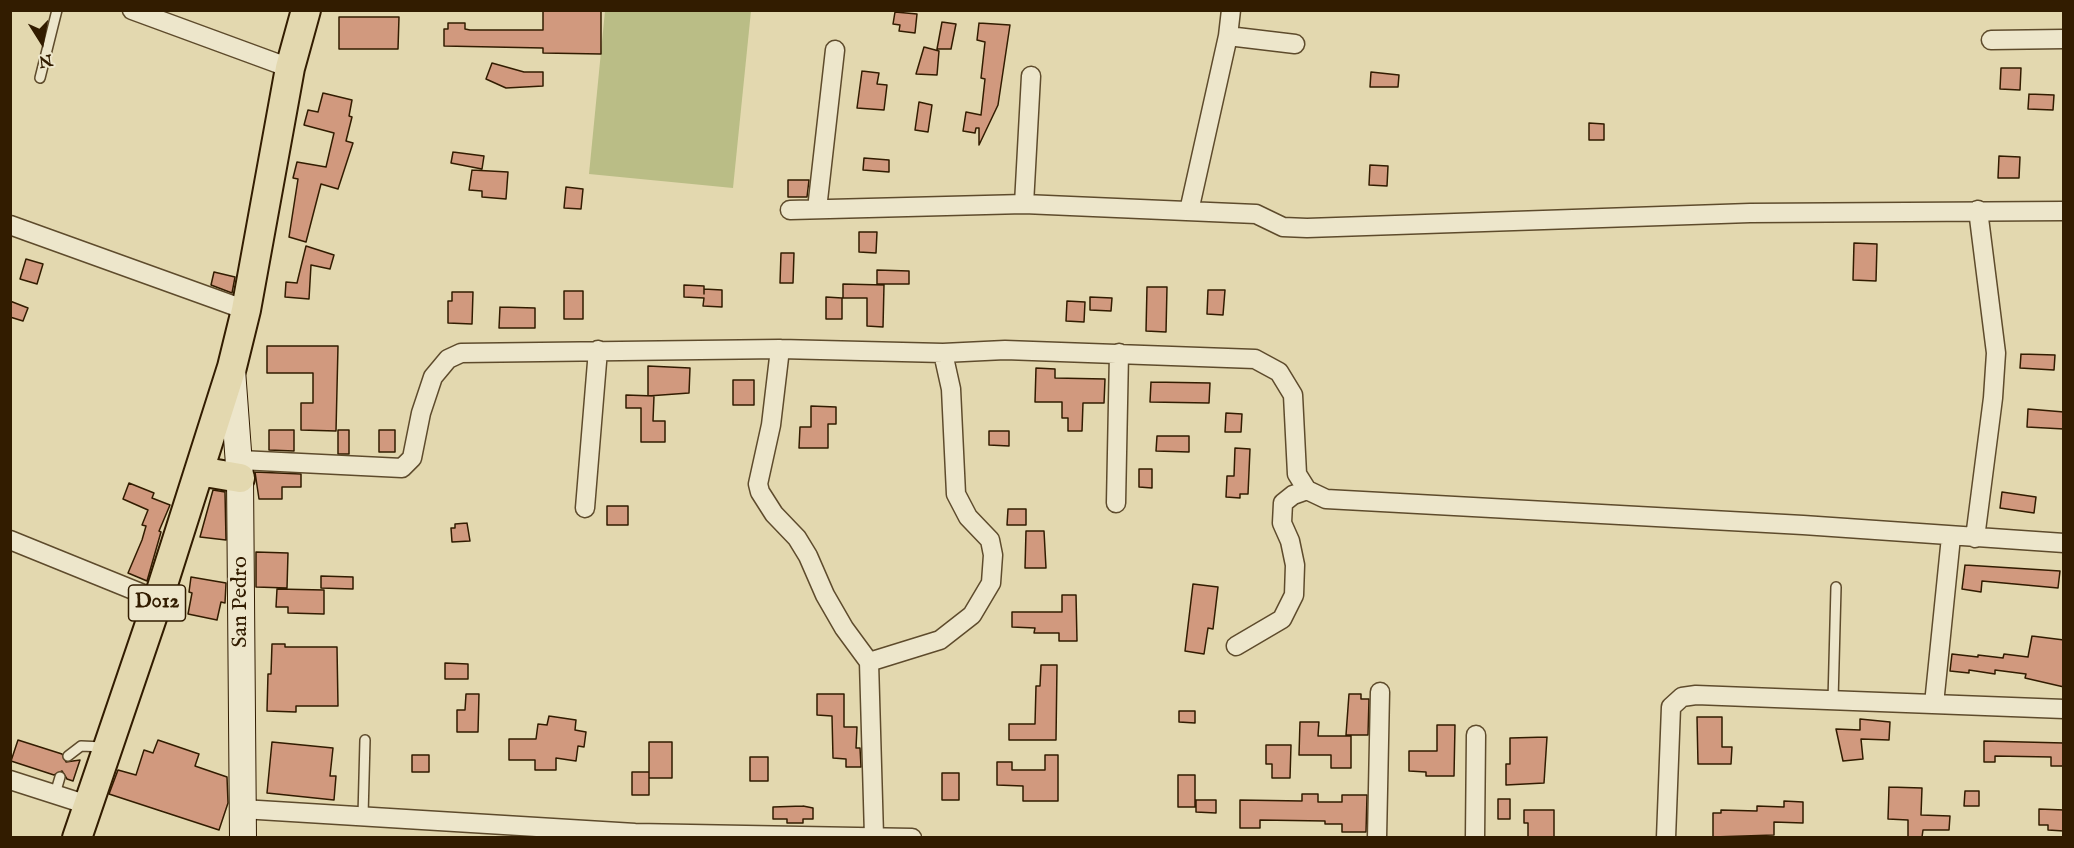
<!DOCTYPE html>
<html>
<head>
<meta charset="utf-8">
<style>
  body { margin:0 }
  #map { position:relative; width:2074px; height:848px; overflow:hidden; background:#e3d8af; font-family:"IM FELL English",serif }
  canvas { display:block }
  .frame { position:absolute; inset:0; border:12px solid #321c00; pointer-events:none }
  .north { position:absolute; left:12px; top:12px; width:60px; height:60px; -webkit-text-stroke:4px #ede6cb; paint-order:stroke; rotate:169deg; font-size:16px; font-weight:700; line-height:24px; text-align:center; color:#321c00 }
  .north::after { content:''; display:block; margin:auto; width:21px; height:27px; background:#321c00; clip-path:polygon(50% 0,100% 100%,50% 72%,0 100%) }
</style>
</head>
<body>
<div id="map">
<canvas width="2074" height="848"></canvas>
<div class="frame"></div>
<div class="north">N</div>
</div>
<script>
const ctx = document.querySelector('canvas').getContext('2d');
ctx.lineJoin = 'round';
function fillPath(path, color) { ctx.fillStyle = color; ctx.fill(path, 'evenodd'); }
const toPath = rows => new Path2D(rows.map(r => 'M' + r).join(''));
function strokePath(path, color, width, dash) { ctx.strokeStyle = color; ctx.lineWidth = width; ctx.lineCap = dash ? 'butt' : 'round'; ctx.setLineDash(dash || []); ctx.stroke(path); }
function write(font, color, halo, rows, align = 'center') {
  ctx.font = font + ' "IM FELL English",serif'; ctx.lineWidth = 4.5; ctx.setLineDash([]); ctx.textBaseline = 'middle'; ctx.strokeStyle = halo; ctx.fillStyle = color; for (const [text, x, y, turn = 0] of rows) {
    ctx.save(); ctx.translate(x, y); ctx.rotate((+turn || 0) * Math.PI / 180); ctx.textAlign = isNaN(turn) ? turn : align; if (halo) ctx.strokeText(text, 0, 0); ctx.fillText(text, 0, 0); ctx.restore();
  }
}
fillPath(toPath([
  [605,11,751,11,733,188,589,174]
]), '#babd86');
const building = toPath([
  [543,10,601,10,601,54,543,53,543,48,444,46,444,29,448,29,448,23,465,23,465,29,470,30,543,30,543,10],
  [895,12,917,14,915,33,899,31,900,25,893,24,895,12],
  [339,17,399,17,398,49,339,49,339,17],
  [942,22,956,24,951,49,937,49,942,22],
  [979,23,1010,25,998,105,979,145,979,128,976,128,975,133,963,131,966,112,981,115,985,79,981,78,985,42,977,40,979,23],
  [924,47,939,51,937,75,916,74,924,47],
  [492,63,524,72,543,72,543,86,506,88,486,79,492,63],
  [2001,68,2021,68,2020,90,2000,89,2001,68],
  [862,71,879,73,877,84,887,85,884,110,857,108,862,71],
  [1371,72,1399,75,1398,87,1370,87,1371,72],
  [323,93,352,100,349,116,352,117,346,141,353,143,338,189,321,184,306,242,289,237,298,179,293,178,297,162,326,167,334,133,304,125,308,110,318,112,323,93],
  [2029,94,2054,95,2053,110,2028,109,2029,94],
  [919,102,932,105,928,132,915,130,919,102],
  [1589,123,1604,124,1604,140,1589,140,1589,123],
  [453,152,484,156,482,169,451,163,453,152],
  [1999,156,2020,157,2019,178,1998,178,1999,156],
  [864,158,889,160,889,172,863,170,864,158],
  [1370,165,1388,166,1387,186,1369,185,1370,165],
  [472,170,508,172,506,199,482,197,482,191,469,190,472,170],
  [788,180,809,180,807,197,788,197,788,180],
  [566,187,583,189,581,209,564,208,566,187],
  [859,232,877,232,876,253,859,252,859,232],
  [1854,243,1877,244,1876,281,1853,280,1854,243],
  [306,246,334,255,330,269,311,265,309,299,285,297,286,282,297,283,306,246],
  [781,253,794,253,793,283,780,283,781,253],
  [26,259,43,264,37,284,20,279,26,259],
  [877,270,909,271,909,284,877,284,877,270],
  [214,272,235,277,232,293,211,285,214,272],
  [843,284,884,285,883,327,867,326,867,298,843,298,843,284],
  [684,285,704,286,704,294,704,289,722,290,722,307,703,306,704,298,684,297,684,285],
  [1147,287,1167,287,1166,332,1146,331,1147,287],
  [1208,290,1225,290,1223,315,1207,314,1208,290],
  [564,291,583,291,583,319,564,319,564,291],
  [452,292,473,292,472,324,448,323,448,301,452,301,452,292],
  [826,297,842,298,842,319,826,319,826,297],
  [1090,297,1112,298,1111,311,1090,310,1090,297],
  [10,301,28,308,23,321,10,317,10,301],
  [1067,301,1085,302,1084,322,1066,321,1067,301],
  [500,307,535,308,535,328,499,328,500,307],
  [267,346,338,346,336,431,301,430,301,403,313,403,313,373,267,373,267,346],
  [2021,354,2055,355,2054,370,2020,368,2021,354],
  [648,366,690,368,689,393,648,396,648,366],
  [1036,368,1055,369,1055,378,1105,379,1104,403,1083,403,1082,431,1068,431,1068,418,1062,418,1062,402,1035,402,1036,368],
  [733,380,754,380,754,405,733,405,733,380],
  [1151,382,1210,383,1209,403,1150,402,1151,382],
  [626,395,654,396,653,421,665,421,665,442,641,442,641,408,626,408,626,395],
  [811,406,836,407,836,424,828,424,828,448,799,448,800,427,811,427,811,406],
  [2028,409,2064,412,2064,429,2027,427,2028,409],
  [1226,413,1242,414,1241,432,1225,432,1226,413],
  [269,430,294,430,294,451,269,450,269,430],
  [338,430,349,430,349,454,338,454,338,430],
  [379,430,395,430,395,452,379,452,379,430],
  [989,431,1009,431,1009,446,989,445,989,431],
  [1157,436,1189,436,1189,452,1156,451,1157,436],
  [1235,448,1250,449,1248,494,1240,494,1240,498,1226,497,1227,476,1234,476,1235,448],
  [1139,469,1152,469,1152,488,1139,487,1139,469],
  [255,472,301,474,301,487,282,487,282,499,259,499,255,472],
  [129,483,154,493,152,498,170,505,159,531,161,532,147,581,128,573,142,540,146,526,142,525,148,510,123,499,129,483],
  [213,490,225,492,226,540,200,537,213,490],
  [2002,492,2036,497,2034,513,2000,508,2002,492],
  [607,506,628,506,628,525,607,525,607,506],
  [1008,509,1026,509,1026,525,1007,525,1008,509],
  [467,523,470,541,452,542,451,528,455,528,455,524,467,523],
  [1026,531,1044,531,1046,568,1025,568,1026,531],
  [256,552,288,553,287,588,256,587,256,552],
  [1965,565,2060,571,2058,588,1982,581,1981,592,1962,589,1965,565],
  [321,576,353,577,353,589,321,588,321,576],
  [191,577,226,583,225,603,221,602,217,620,188,614,192,593,189,592,191,577],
  [1193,584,1218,587,1213,629,1208,628,1204,654,1185,651,1193,584],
  [277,589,324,590,324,614,288,613,288,607,276,607,277,589],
  [1062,595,1076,595,1077,641,1059,641,1059,633,1034,633,1035,628,1012,627,1012,612,1062,612,1062,595],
  [2032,636,2064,640,2064,687,2025,678,2026,674,1995,670,1995,674,1969,670,1969,673,1950,671,1952,654,1978,657,1978,655,2003,658,2004,654,2028,657,2032,636],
  [272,644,285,644,285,647,337,647,338,706,296,706,296,712,267,711,268,674,271,674,272,644],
  [445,663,468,664,468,679,445,679,445,663],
  [1041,665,1057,665,1056,740,1009,740,1009,724,1035,724,1036,686,1040,686,1041,665],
  [466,694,479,694,478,732,457,732,457,710,465,710,466,694],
  [817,694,844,694,844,727,857,727,856,748,860,748,861,767,846,767,846,759,833,758,832,716,817,715,817,694],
  [1349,694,1361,694,1361,699,1369,699,1368,735,1346,735,1349,694],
  [1179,711,1195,711,1195,723,1179,722,1179,711],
  [549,716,576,720,575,730,586,732,584,747,578,746,576,761,556,758,556,770,535,770,535,760,509,760,509,739,536,739,538,724,547,725,549,716],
  [1697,717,1722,717,1722,747,1732,747,1731,764,1698,764,1697,717],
  [1860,719,1890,722,1889,740,1861,739,1863,759,1843,761,1836,729,1860,730,1860,719],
  [1300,722,1319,722,1318,736,1351,736,1351,768,1331,768,1331,755,1299,755,1300,722],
  [1437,725,1455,725,1454,776,1426,776,1426,772,1409,771,1409,751,1437,751,1437,725],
  [1547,737,1544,783,1506,785,1506,764,1510,764,1510,738,1547,737],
  [18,740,62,754,66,762,80,760,73,781,67,779,62,771,54,775,11,761,18,740],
  [158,740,199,754,195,766,227,777,228,803,219,830,109,794,118,770,136,775,144,750,153,753,158,740],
  [1984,741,2064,743,2064,766,2051,766,2051,757,1995,756,1995,762,1984,762,1984,741],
  [272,742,333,748,330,776,336,776,334,800,267,793,272,742],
  [649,742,672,742,672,778,649,778,649,742],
  [1266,745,1291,745,1290,778,1272,778,1272,764,1266,764,1266,745],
  [412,755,429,755,429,772,412,772,412,755],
  [1045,755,1058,755,1058,801,1023,801,1023,786,997,785,997,762,1012,762,1012,770,1045,770,1045,755],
  [750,757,768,757,768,781,750,781,750,757],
  [632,772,649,772,649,795,632,795,632,772],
  [942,773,959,773,959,800,942,800,942,773],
  [1178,775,1195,775,1195,807,1178,807,1178,775],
  [1889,787,1922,788,1921,815,1950,816,1949,830,1923,830,1922,837,1908,837,1908,820,1888,819,1889,787],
  [1965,791,1979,791,1979,806,1964,806,1965,791],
  [1302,794,1318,794,1318,802,1342,802,1342,795,1367,795,1366,832,1342,832,1342,824,1325,824,1325,821,1260,820,1260,828,1240,828,1240,800,1302,801,1302,794],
  [1498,799,1510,799,1510,819,1498,819,1498,799],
  [1196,800,1216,800,1216,813,1196,812,1196,800],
  [1784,801,1803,802,1803,823,1774,822,1774,835,1713,837,1713,813,1721,813,1721,810,1757,811,1757,806,1784,807,1784,801],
  [803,806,813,808,813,819,803,819,803,823,787,823,787,819,773,819,773,807,803,806],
  [2039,809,2064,810,2064,831,2048,830,2048,825,2039,825,2039,809],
  [1524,810,1554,810,1554,837,1528,837,1528,823,1524,823,1524,810]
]);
fillPath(building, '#d1997e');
strokePath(building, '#321c00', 1.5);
const service = toPath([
  [40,78,57,10],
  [1833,701,1836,587],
  [68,756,81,746,103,747],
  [55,794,60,777],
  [363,816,365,740]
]);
const minor = toPath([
  [132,10,290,68],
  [1228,36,1295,44],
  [1991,40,2064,39],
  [1024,204,1031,76],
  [817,209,835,50],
  [790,210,1024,204,1256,214,1283,227,1307,228,1750,213,2064,211],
  [1189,211,1228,36,1231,10],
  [10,225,246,310],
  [780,349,771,425,758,484,760,492,774,514,797,538,808,556,825,595,844,628,869,662,874,836],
  [240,460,402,468,412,458,421,413,433,377,448,359,461,353,780,349,943,353,1005,350,1255,359,1279,372,1293,395,1297,474,1307,490,1326,499,1803,525,2064,543],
  [1116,503,1119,353],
  [585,508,598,350],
  [1975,538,1993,398,1996,353,1978,210],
  [10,540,158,600],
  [1236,646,1282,619,1294,595,1295,565,1290,541,1282,523,1283,503,1293,495,1307,490],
  [869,662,940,640,972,615,991,583,993,555,990,540,968,517,956,494,951,389,943,353],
  [1934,704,1951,537],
  [10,780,88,805],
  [242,809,635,833,912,838],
  [1377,838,1380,692],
  [1475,838,1476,735],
  [1666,838,1671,707,1682,697,1696,695,2064,709]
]);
const secondary = toPath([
  [232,370,240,478,243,838]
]);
const primary = toPath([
  [199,471,240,478],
  [77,838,158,600,232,367,246,310,290,68,306,10]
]);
strokePath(service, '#5e4b2c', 12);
strokePath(minor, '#5e4b2c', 21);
strokePath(secondary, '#321c00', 28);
strokePath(primary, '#321c00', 32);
strokePath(service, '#ede6cb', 9);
strokePath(minor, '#ede6cb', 18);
strokePath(secondary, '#ede6cb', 26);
strokePath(primary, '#e3d8af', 28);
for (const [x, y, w] of [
  [157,603,57]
]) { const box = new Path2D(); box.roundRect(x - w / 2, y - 18, w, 36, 4.5); ctx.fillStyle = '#ede6cb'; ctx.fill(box); strokePath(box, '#321c00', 1.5); }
write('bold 21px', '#321c00', null, [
  ["D012",157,603]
]);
write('22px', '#321c00', '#ede6cb', [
  ["San Pedro",241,602,-90]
]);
</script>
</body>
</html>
